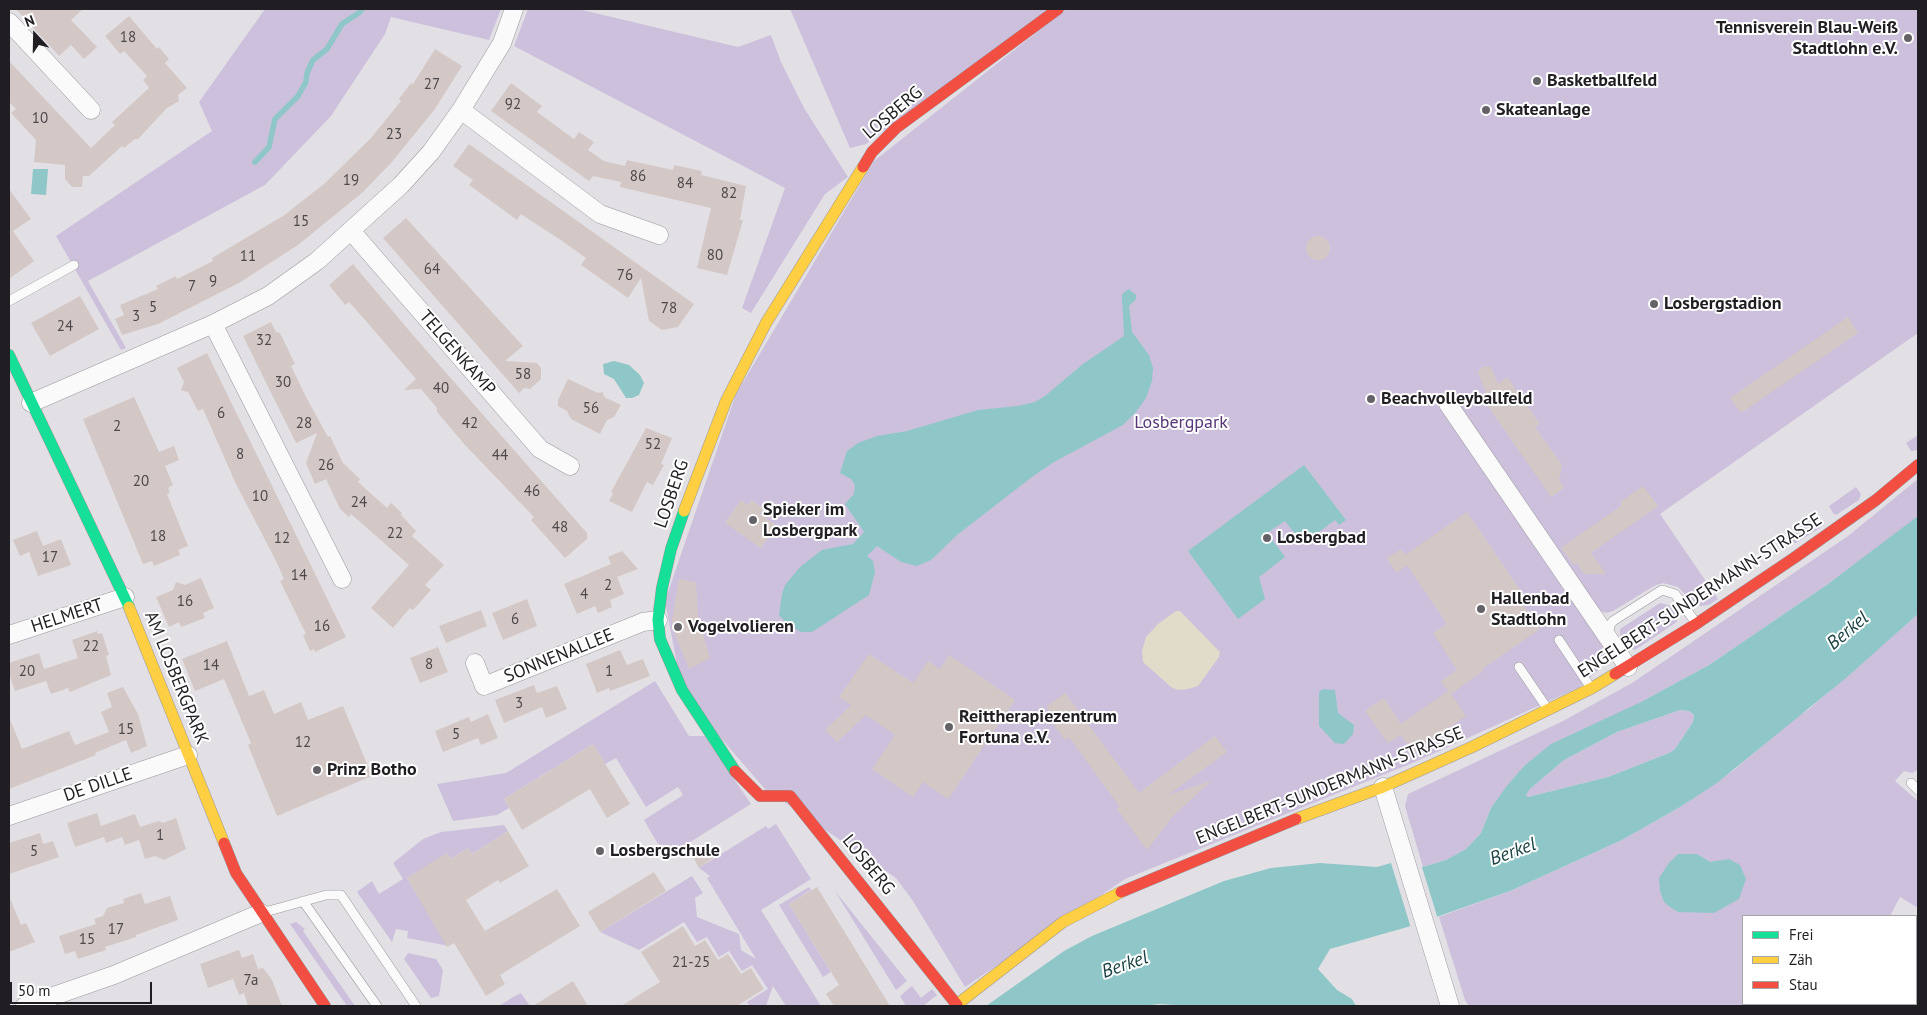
<!DOCTYPE html>
<html>
<head>
<meta charset="utf-8">
<style>
  body { margin:0 }
  #map { position:relative; width:1927px; height:1015px; overflow:hidden; background:#e2e0e5; font-family:"PT Sans",sans-serif }
  canvas { display:block }
  .frame { position:absolute; inset:0; border:10px solid #201e22; pointer-events:none }
  .legend { position:absolute; left:1742px; top:915px; width:175px; height:90px; box-sizing:border-box; background:#fff; border:1px solid #a6a5a7; margin:0; padding:6px 9px; list-style:none; font-size:15px; color:#201e22 }
  .legend li { display:flex; align-items:center; gap:10px; height:25px }
  .legend b { width:25px; border:1px solid #a6a5a7 }
  .north { position:absolute; left:10px; top:10px; width:50px; height:50px; -webkit-text-stroke:4px #fff; paint-order:stroke; rotate:339deg; font-size:14px; font-weight:700; line-height:20px; text-align:center; color:#201e22 }
  .north::after { content:''; display:block; margin:auto; width:18px; height:22px; background:#201e22; clip-path:polygon(50% 0,100% 100%,50% 72%,0 100%) }
  .scale { position:absolute; left:10px; top:982px; width:142px; height:22px; box-sizing:border-box; border:2px solid #201e22; border-top:0; padding-left:6px; font-size:15px; line-height:18px; white-space:nowrap; color:#201e22; -webkit-text-stroke:4px #fff; paint-order:stroke }
</style>
</head>
<body>
<div id="map">
<canvas width="1927" height="1015"></canvas>
<div class="frame"></div>
<ul class="legend">
<li><b style="height:6px;background:#16e098"></b>Frei</li>
<li><b style="height:6px;background:#ffcf43"></b>Zäh</li>
<li><b style="height:6px;background:#f24e42"></b>Stau</li>
</ul>
<div class="north">N</div>
<div class="scale">50 m</div>
</div>
<script>
const ctx = document.querySelector('canvas').getContext('2d');
ctx.lineJoin = 'round';
function fillPath(path, color) { ctx.fillStyle = color; ctx.fill(path, 'evenodd'); }
const toPath = rows => new Path2D(rows.map(r => 'M' + r).join(''));
function strokePath(path, color, width, dash) { ctx.strokeStyle = color; ctx.lineWidth = width; ctx.lineCap = dash ? 'butt' : 'round'; ctx.setLineDash(dash || []); ctx.stroke(path); }
function write(font, color, halo, rows, align = 'center') {
  ctx.font = font + ' "PT Sans",sans-serif'; ctx.lineWidth = 4; ctx.setLineDash([]); ctx.textBaseline = 'middle'; ctx.strokeStyle = halo; ctx.fillStyle = color; for (const [text, x, y, turn = 0] of rows) {
    ctx.save(); ctx.translate(x, y); ctx.rotate((+turn || 0) * Math.PI / 180); ctx.textAlign = isNaN(turn) ? turn : align; if (halo) ctx.strokeText(text, 0, 0); ctx.fillText(text, 0, 0); ctx.restore();
  }
}
fillPath(toPath([
  [265,9,501,9,489,40,391,17,385,34,331,116,265,185,88,281,126,348,121,350,56,236,212,131,199,102],
  [528,9,578,9,738,47,771,35,781,62,804,108,848,177,825,194,751,313,742,308,785,188,514,46],
  [790,9,1050,9,866,144,850,148],
  [1066,9,1918,9,1918,333,1660,514,1718,599,1709,605,1700,606,1693,603,1678,587,1663,583,1654,586,1613,611,1606,613,1599,610,1609,654,1598,670,1580,687,1415,762,1125,879,965,987,913,901,896,878,765,789,719,736,679,675,665,601,736,394,874,161],
  [1918,435,1918,450,1911,451,1906,443],
  [1918,479,1918,516,1909,524,1828,584,1709,665,1524,766,1491,808,1481,833,1466,849,1446,860,1423,867,1405,806,1408,794,1563,721,1632,683,1848,536],
  [1856,487,1861,494,1859,500,1836,515,1833,513,1829,506],
  [1815,515,1820,528,1796,543,1793,542,1788,534],
  [1660,603,1673,606,1677,614,1677,622,1635,650,1623,646,1620,640,1620,629],
  [1918,614,1918,770,1912,773,1904,771,1895,781,1918,801,1918,908,1900,897,1890,916,1743,916,1743,1004,1806,1004,1806,1006,1469,1006,1465,1000,1439,917,1510,891,1576,861,1622,840,1680,807,1734,770,1796,717,1808,710],
  [655,681,689,736,705,736,751,804,679,849,658,844,644,820,683,795,678,787,646,807,616,758,605,764,593,744,504,799,509,808,497,815,453,821,437,784,506,773],
  [1680,710,1689,711,1694,715,1693,722,1675,749,1669,753,1608,777,1528,797,1525,796,1530,789,1564,760,1617,732],
  [776,824,811,879,761,910,821,1006,786,1006,773,986,766,1006,750,1006,747,1002,768,989,752,965,742,971,729,951,719,957,707,937,697,942,684,922,639,950,600,932,692,876,703,893,695,898,697,917,739,934,741,950,756,959,707,878,710,876,699,868,766,826,768,829],
  [504,825,508,831,472,854,468,848,451,859,447,854,407,878,449,946,407,938,408,931,396,929,392,942,357,892,372,881,379,894,403,879,393,863,423,839,441,832],
  [809,887,811,890,789,904,831,972,823,977,779,905],
  [835,891,907,981,896,990],
  [296,922,305,929,303,931,355,1006,347,1006,290,924],
  [408,953,436,959,443,970,439,996,431,998,404,959],
  [912,986,921,998,932,989,937,995,923,1006,906,1006,900,996],
  [521,993,530,1006,499,1006,513,997]
]), '#ccc0dd');
fillPath(toPath([
  [1176,611,1180,611,1220,652,1219,657,1198,686,1188,689,1178,690,1171,687,1143,662,1142,651,1146,637,1158,624]
]), '#e1dbc9');
fillPath(toPath([
  [33,169,48,169,46,195,31,194],
  [1129,289,1136,295,1136,299,1129,306,1132,332,1149,355,1153,368,1152,381,1146,398,1136,412,1123,425,1054,462,1032,477,957,535,931,560,917,566,901,562,877,546,867,556,873,561,875,572,869,595,812,632,801,632,787,624,779,615,782,594,785,585,800,567,822,550,853,544,864,532,845,504,854,494,855,485,851,479,840,473,847,451,858,443,877,436,907,431,978,410,1018,406,1035,402,1045,396,1083,364,1124,336,1122,299,1122,294],
  [614,361,629,365,640,375,644,383,639,395,632,398,626,398,614,379,604,374,603,364],
  [1304,465,1346,520,1339,525,1335,520,1303,544,1285,521,1267,533,1285,557,1259,577,1265,599,1238,619,1188,551],
  [1918,516,1918,614,1846,678,1717,783,1680,807,1622,840,1510,891,1411,926,1330,949,1318,969,1337,990,1352,999,1356,1006,1193,1006,1159,1004,1142,1006,986,1006,1064,951,1092,936,1224,881,1271,868,1320,863,1377,867,1391,863,1423,867,1446,860,1466,849,1481,833,1491,808,1506,787,1524,766,1551,744,1641,702,1709,665,1828,584],
  [1680,710,1689,711,1694,715,1693,722,1675,749,1669,753,1608,777,1528,797,1526,795,1530,789,1564,760,1617,732],
  [1323,689,1335,690,1338,713,1354,725,1353,734,1344,744,1335,743,1319,726,1319,692],
  [1678,854,1697,854,1710,862,1729,859,1740,865,1746,879,1739,899,1714,913,1678,912,1670,907,1664,902,1660,891,1659,878,1669,863]
]), '#8fc7c9');
fillPath(toPath([
  [1397,861,1421,864,1438,919,1411,928,1391,863]
]), '#e2e0e5');
strokePath(toPath([
  [255,162,269,147,275,119,298,96,306,82,307,73,313,60,327,49,342,24,360,12,362,9]
]), '#8fc7c9', 5.5);
fillPath(toPath([
  [16,9,83,9,71,20,97,47,84,59,71,45,59,56],
  [129,16,157,49,159,47,169,59,165,63,187,88,178,95,179,101,167,108,138,139,135,139,124,148,122,146,89,176,83,176,82,187,72,187,65,179,65,165,34,162,36,140,11,113,16,109,9,102,9,61,91,148,115,125,112,122,149,88,143,80,147,76,124,51,120,54,105,36],
  [435,49,462,66,435,109,391,163,363,192,298,245,239,283,158,324,122,335,115,319,124,315,120,305,158,289,156,286,176,276,177,279,213,261,212,258,283,216,324,184,371,138,401,101,399,99,411,83,413,84],
  [511,83,542,106,537,112,574,139,579,132,594,142,588,150,604,161,625,166,627,160,673,170,674,165,702,171,701,175,746,186,740,220,743,220,727,275,697,268,711,208,620,187,621,182,593,176,589,181,491,111],
  [469,144,694,304,678,327,662,330,649,321,641,278,628,298,581,265,586,258,562,241,521,214,517,220,469,185,473,180,453,166],
  [9,189,31,219,13,231,34,261,9,279],
  [406,218,523,346,505,361,537,363,541,368,541,379,530,389,524,388,519,393,383,238],
  '1306 248a12 12 0 1 1 24 0a12 12 0 1 1-24 0Z',
  [353,264,412,334,587,533,587,539,565,558,531,520,534,517,465,445,437,412,437,408,421,389,404,390,416,379,365,320,349,302,345,305,329,285],
  [80,296,99,329,50,356,31,323],
  [1848,317,1858,333,1741,413,1730,398],
  [271,322,276,332,280,333,295,364,291,366,306,397,328,437,330,436,343,463,360,479,358,482,387,508,391,503,402,513,401,515,416,531,412,536,444,565,425,585,431,590,413,610,410,608,393,628,371,608,409,565,351,514,349,517,340,509,326,479,315,484,306,463,317,433,296,443,243,336],
  [207,353,346,637,315,652,314,649,310,651,303,635,306,634,280,581,284,579,277,563,235,482,203,409,198,411,188,392,181,390,184,382,177,368],
  [1483,366,1491,367,1498,384,1507,377,1540,424,1535,427,1562,465,1559,480,1564,488,1551,497,1481,396,1486,392,1478,372],
  [568,379,598,393,603,392,604,397,621,405,614,417,607,420,600,434,571,419,567,411,558,406,558,400],
  [134,397,159,452,174,446,179,460,165,466,173,485,168,488,170,493,167,494,188,546,178,550,180,555,154,566,152,561,143,564,83,419],
  [646,428,672,438,661,464,664,465,653,485,647,482,632,512,609,501,613,493,611,492],
  [1643,486,1658,506,1591,553,1606,574,1584,574,1577,563,1574,565,1561,548,1622,505,1620,502],
  [741,500,748,505,751,500,764,509,760,514,777,526,761,548,725,523],
  [1467,512,1520,590,1515,593,1540,629,1482,669,1483,671,1451,694,1466,716,1413,752,1401,735,1388,743,1365,711,1384,698,1401,724,1448,691,1441,681,1457,670,1433,633,1447,624,1407,565,1396,573,1387,558,1401,549,1405,555],
  [37,531,43,546,61,539,71,565,38,576,29,552,20,556,13,540],
  [622,551,638,569,617,577,624,594,610,600,612,607,598,613,595,606,577,614,564,584,611,564,608,557],
  [201,578,214,608,203,613,205,618,181,627,179,622,169,627,156,597,173,590,176,582,185,585],
  [679,579,696,582,698,618,710,658,689,669,674,632,672,620],
  [527,599,537,626,503,640,492,613],
  [481,610,487,626,446,643,439,626],
  [97,631,98,634,102,633,109,655,106,656,111,675,70,692,68,688,51,694,46,681,15,691,9,674,9,663,39,653,44,669,78,658,72,640],
  [227,641,249,696,264,690,274,714,301,702,308,720,343,706,372,776,277,816,248,745,251,743,224,679,195,691,182,659],
  [438,647,448,672,420,683,410,658],
  [620,650,627,665,643,659,650,676,610,691,609,688,597,693,586,664],
  [869,654,913,683,928,661,940,669,949,655,1015,700,948,799,923,782,913,797,872,769,895,735,866,715,837,742,825,730,851,705,839,697],
  [534,685,537,693,557,686,567,709,546,718,542,707,504,723,495,700],
  [123,687,138,714,147,746,131,753,126,740,95,753,96,755,9,789,9,717,22,749,69,731,75,745,109,732,101,712,112,707,107,693],
  [1065,693,1139,793,1215,736,1227,752,1168,795,1211,781,1173,816,1147,850,1117,809,1120,807,1069,737,1065,740,1048,717,1051,714,1046,707],
  [488,714,498,738,481,745,478,738,443,752,435,731,469,717,471,722],
  [593,744,630,804,607,818,590,789,522,830,504,799],
  [97,813,101,826,135,814,140,827,159,821,163,823,176,818,186,849,164,860,155,856,145,859,139,840,125,845,122,837,106,843,104,837,75,847,67,823],
  [508,831,529,866,500,883,498,880,466,900,485,931,557,889,580,926,500,975,505,984,486,996,454,943,447,947,407,878,447,853,451,859,468,848,472,854],
  [40,833,43,844,53,841,59,857,9,874,9,843],
  [708,845,715,857,699,868,692,855],
  [654,872,666,891,600,932,588,912],
  [817,887,890,1006,834,1006,826,994,839,985,789,904],
  [141,893,145,904,170,896,178,920,136,935,136,937,105,947,106,950,78,959,75,951,65,954,59,936,96,924,94,919,103,916,107,908,124,903,123,899],
  [9,896,21,925,26,923,35,942,9,952],
  [683,926,695,946,705,940,718,960,728,954,741,974,751,968,764,989,737,1006,621,1006,660,982,641,952],
  [239,950,242,958,253,954,258,969,263,968,272,980,282,1006,248,1006,244,993,239,995,233,979,208,988,200,964],
  [573,981,588,1006,533,1006]
]), '#d4c8c6');
const lane = toPath([
  [9,301,74,265],
  [1608,636,1610,625,1613,621,1662,590,1675,594,1696,623],
  [1559,640,1591,688],
  [1519,667,1547,708],
  [1911,783,1918,790],
  [303,901,377,1006],
  [265,912,326,895,341,895,416,1006]
]);
const street = toPath([
  [9,22,91,110],
  [461,110,600,214,659,235],
  [352,232,540,449,570,466],
  [213,324,342,579],
  [31,403,213,324,268,296,317,261,401,185,431,152,461,110,502,43,514,9],
  [1448,404,1628,667],
  [9,635,125,597],
  [475,663,484,686,643,622,658,620],
  [1383,787,1450,1006],
  [9,816,188,755],
  [25,1006,114,975,261,913]
]);
const fast = toPath([
  [9,355,129,607],
  [684,511,671,549,662,588,658,620,660,639,682,690,735,771]
]);
const slow = toPath([
  [684,511,726,401,766,323,863,167],
  [129,607,224,843],
  [1296,819,1383,787,1472,747,1592,688,1615,674],
  [955,1006,1063,922,1121,892]
]);
const jam = toPath([
  [863,167,872,152,896,128,1058,9],
  [1615,674,1696,624,1794,558,1876,500,1918,465],
  [735,771,760,796,790,796,957,1005],
  [224,843,236,873,325,1006],
  [1121,892,1296,819]
]);
strokePath(lane, '#9a989c', 10);
strokePath(street, '#9a989c', 19);
strokePath(fast, '#9a989c', 12);
strokePath(slow, '#9a989c', 12);
strokePath(jam, '#9a989c', 12);
strokePath(lane, '#fbfafb', 9);
strokePath(street, '#fbfafb', 18);
strokePath(fast, '#16e098', 11);
strokePath(slow, '#ffcf43', 11);
strokePath(jam, '#f24e42', 11);
for (const [x, y, r, color] of [
  [1908,38,5,"#646266"],
  [1537,81,5,"#646266"],
  [1486,110,5,"#646266"],
  [1654,304,5,"#646266"],
  [1371,399,5,"#646266"],
  [753,520,5,"#646266"],
  [1267,538,5,"#646266"],
  [1481,609,5,"#646266"],
  [678,627,5,"#646266"],
  [949,727,5,"#646266"],
  [317,770,5,"#646266"],
  [600,851,5,"#646266"]
]) { const dot = new Path2D(); dot.arc(x, y, r, 0, 2 * Math.PI); ctx.fillStyle = color; ctx.fill(dot); strokePath(dot, '#fff', 2); }
write('15px', '#4d484b', null, [
  ["18",128,38],
  ["27",432,85],
  ["92",513,105],
  ["10",40,119],
  ["23",394,135],
  ["86",638,177],
  ["19",351,181],
  ["84",685,184],
  ["82",729,194],
  ["15",301,222],
  ["80",715,256],
  ["11",248,257],
  ["64",432,270],
  ["76",625,276],
  ["9",213,282],
  ["7",192,287],
  ["5",153,308],
  ["78",669,309],
  ["3",136,317],
  ["24",65,327],
  ["32",264,341],
  ["58",523,375],
  ["30",283,383],
  ["40",441,389],
  ["56",591,409],
  ["6",221,414],
  ["28",304,424],
  ["42",470,424],
  ["2",117,427],
  ["52",653,445],
  ["8",240,455],
  ["44",500,456],
  ["26",326,466],
  ["20",141,482],
  ["46",532,492],
  ["10",260,497],
  ["24",359,503],
  ["48",560,528],
  ["22",395,534],
  ["18",158,537],
  ["12",282,539],
  ["17",50,558],
  ["14",299,576],
  ["2",608,586],
  ["4",584,595],
  ["16",185,602],
  ["6",515,620],
  ["16",322,627],
  ["22",91,647],
  ["8",429,665],
  ["14",211,666],
  ["20",27,672],
  ["1",609,672],
  ["3",519,704],
  ["15",126,730],
  ["5",456,735],
  ["12",303,743],
  ["1",160,836],
  ["5",34,852],
  ["17",116,930],
  ["15",87,940],
  ["21-25",691,963],
  ["7a",251,981]
]);
write('bold 18px', '#201e22', '#fff', [
  ["Tennisverein Blau-Weiß",1898,28,"right"],
  ["Stadtlohn e.V.",1898,49,"right"],
  ["Basketballfeld",1547,81],
  ["Skateanlage",1496,110],
  ["Losbergstadion",1664,304],
  ["Beachvolleyballfeld",1381,399],
  ["Spieker im",763,510],
  ["Losbergpark",763,531],
  ["Losbergbad",1277,538],
  ["Hallenbad",1491,599],
  ["Stadtlohn",1491,620],
  ["Vogelvolieren",688,627],
  ["Reittherapiezentrum",959,717],
  ["Fortuna e.V.",959,738],
  ["Prinz Botho",327,770],
  ["Losbergschule",610,851]
], 'left');
write('18px', '#201e22', '#fff', [
  ["LOSBERG",893,113,-40],
  ["TELGENKAMP",457,353,49],
  ["LOSBERG",672,494,-71],
  ["ENGELBERT-SUNDERMANN-STRASSE",1700,596,-33],
  ["HELMERT",67,616,-18],
  ["SONNENALLEE",559,656,-22],
  ["AM LOSBERGPARK",176,678,68],
  ["DE DILLE",98,785,-19],
  ["ENGELBERT-SUNDERMANN-STRASSE",1330,786,-22],
  ["LOSBERG",868,865,51]
]);
write('18px', '#553677', '#fff', [
  ["Losbergpark",1181,423]
]);
write('italic 19px', '#1c4344', '#fff', [
  ["Berkel",1848,631,-40],
  ["Berkel",1513,852,-20],
  ["Berkel",1125,965,-19]
]);
</script>
</body>
</html>
